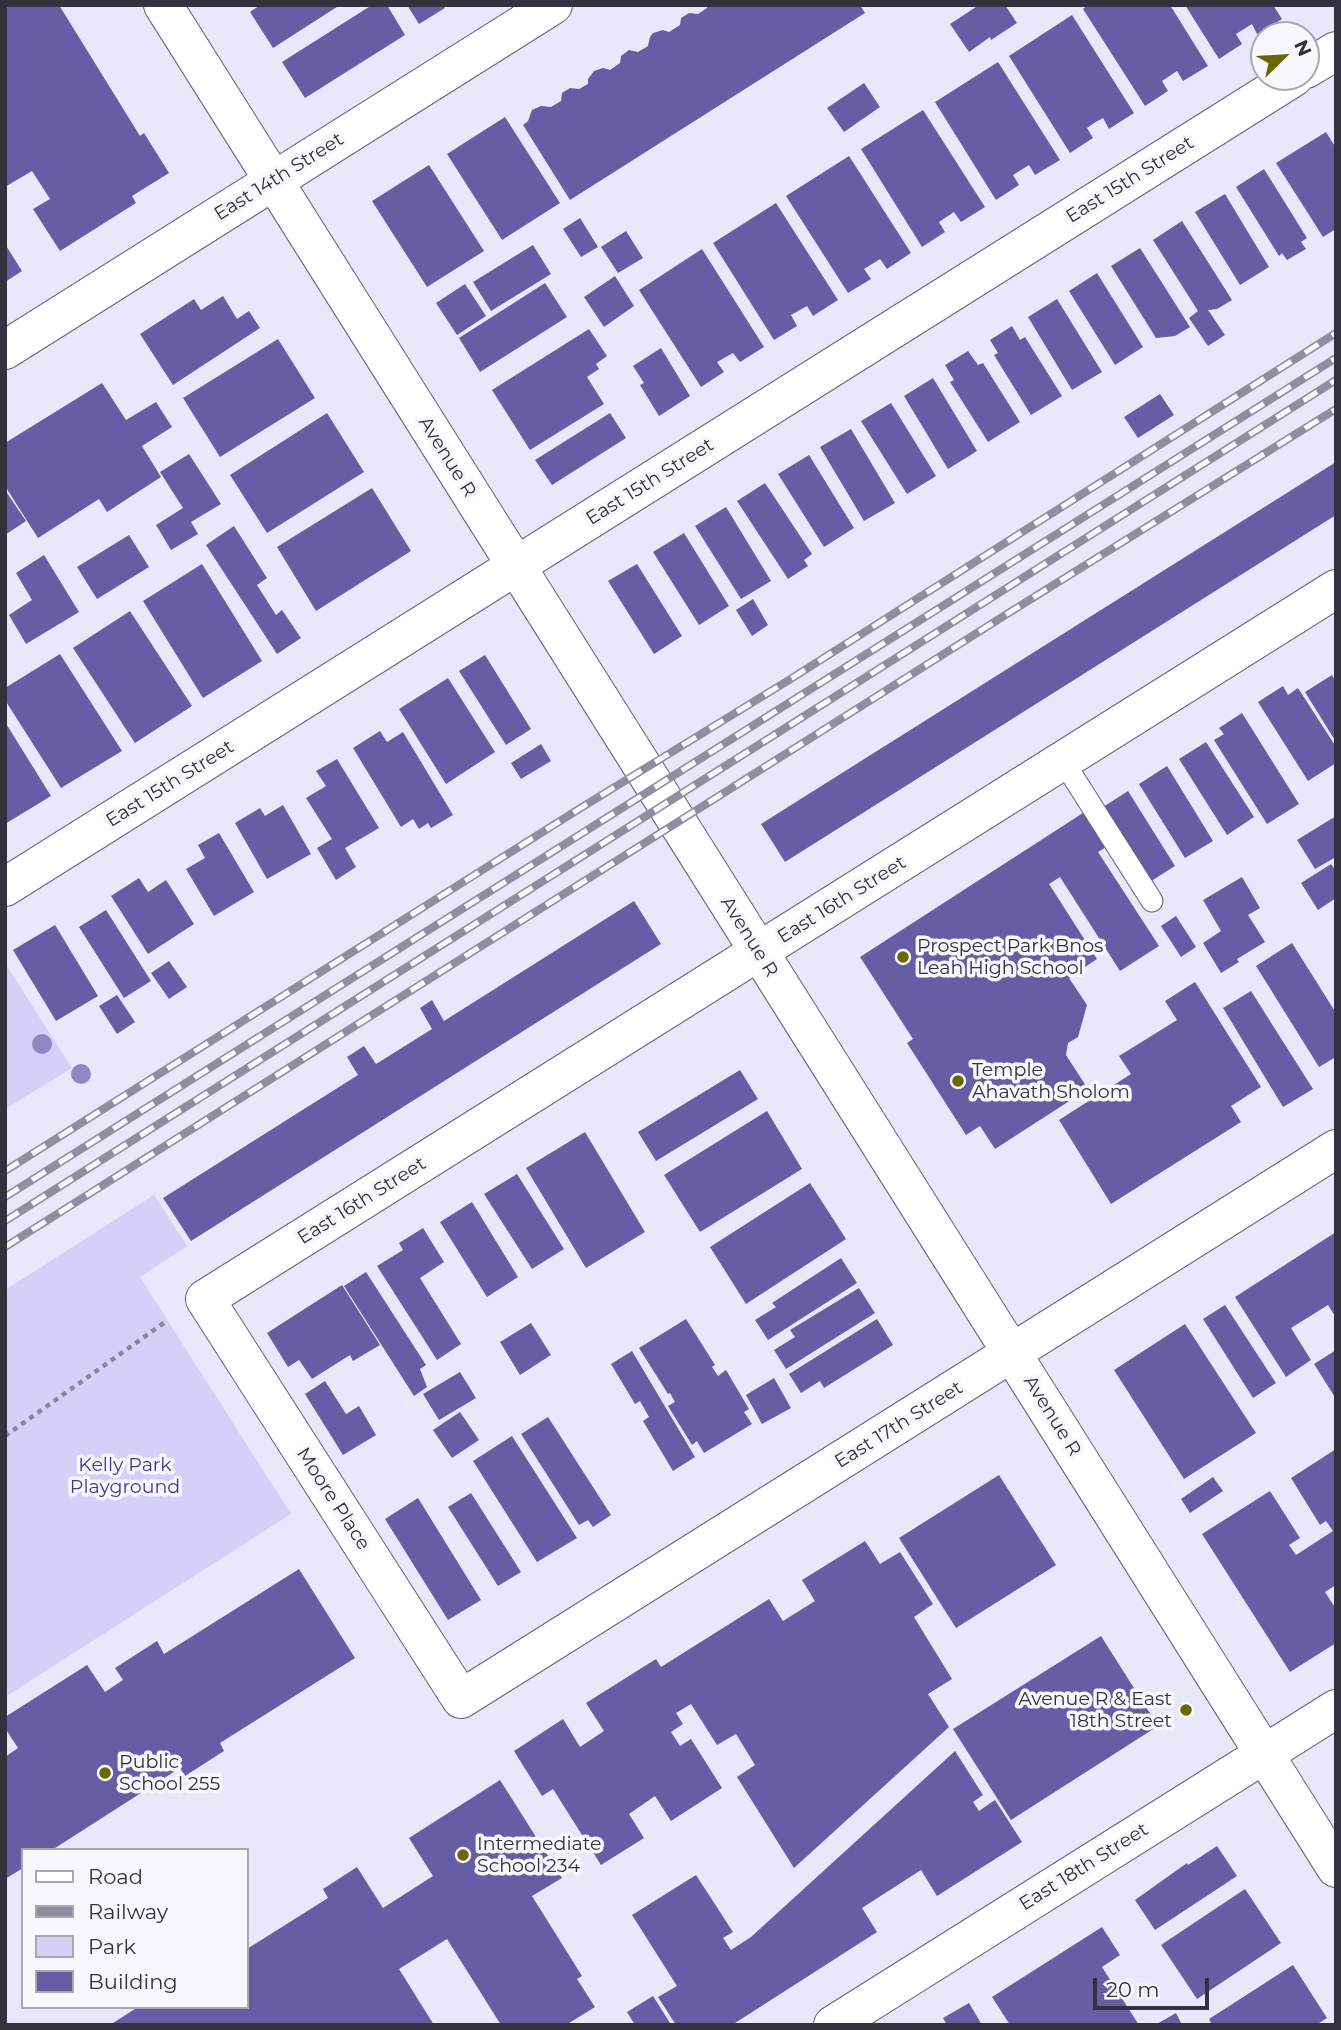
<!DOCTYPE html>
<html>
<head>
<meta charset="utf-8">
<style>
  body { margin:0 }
  #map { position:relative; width:1341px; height:2030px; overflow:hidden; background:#e8e8fd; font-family:Montserrat,sans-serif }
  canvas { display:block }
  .frame { position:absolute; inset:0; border:7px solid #32313e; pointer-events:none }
  .legend { position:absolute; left:21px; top:1848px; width:228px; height:161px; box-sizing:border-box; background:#f7f7fe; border:2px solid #a8a8b1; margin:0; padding:9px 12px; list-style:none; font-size:21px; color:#32313e }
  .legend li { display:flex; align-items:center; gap:14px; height:35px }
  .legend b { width:35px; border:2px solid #a8a8b1 }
  .north { position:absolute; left:1250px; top:21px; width:70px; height:70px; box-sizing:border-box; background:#f7f7fe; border:2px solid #a8a8b1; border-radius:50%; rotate:66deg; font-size:19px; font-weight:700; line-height:28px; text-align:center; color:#32313e }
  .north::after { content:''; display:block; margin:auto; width:24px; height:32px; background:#6b6700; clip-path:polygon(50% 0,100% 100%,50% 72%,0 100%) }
  .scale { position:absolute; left:1093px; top:1978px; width:116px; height:32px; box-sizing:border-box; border:4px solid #32313e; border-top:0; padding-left:9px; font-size:21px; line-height:24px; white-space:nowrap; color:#32313e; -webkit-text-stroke:5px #f7f7fe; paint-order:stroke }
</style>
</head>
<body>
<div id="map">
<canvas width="1341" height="2030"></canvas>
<div class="frame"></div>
<ul class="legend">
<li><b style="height:9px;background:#fff"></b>Road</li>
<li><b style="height:9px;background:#8f8ea0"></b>Railway</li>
<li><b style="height:19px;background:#d3d1f8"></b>Park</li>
<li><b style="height:19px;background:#665ea4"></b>Building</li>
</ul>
<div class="north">N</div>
<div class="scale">20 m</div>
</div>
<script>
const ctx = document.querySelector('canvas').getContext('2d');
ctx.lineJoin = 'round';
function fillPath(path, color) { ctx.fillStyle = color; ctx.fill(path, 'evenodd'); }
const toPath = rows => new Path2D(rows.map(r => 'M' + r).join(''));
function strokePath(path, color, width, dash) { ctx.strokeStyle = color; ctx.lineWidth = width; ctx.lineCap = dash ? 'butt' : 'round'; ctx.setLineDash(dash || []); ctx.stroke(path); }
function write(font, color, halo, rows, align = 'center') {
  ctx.font = font + ' Montserrat,sans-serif'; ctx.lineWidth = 7; ctx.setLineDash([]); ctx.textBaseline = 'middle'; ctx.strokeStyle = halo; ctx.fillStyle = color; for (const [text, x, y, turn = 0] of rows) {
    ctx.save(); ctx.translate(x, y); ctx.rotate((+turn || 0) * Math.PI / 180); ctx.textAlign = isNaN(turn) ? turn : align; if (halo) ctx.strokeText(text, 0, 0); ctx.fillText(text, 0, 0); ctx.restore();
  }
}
fillPath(toPath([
  [5,963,72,1068,5,1109],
  [154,1195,187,1246,140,1277,291,1514,5,1697,5,1290]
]), '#d3d1f8');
fillPath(toPath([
  [5,5,59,5,140,136,144,133,169,173,132,196,136,203,60,251,33,209,50,199,32,171,5,187],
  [260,5,340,5,273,48,250,12],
  [372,5,387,5,405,35,305,98,282,62],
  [407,5,443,5,445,8,419,24],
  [707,5,860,5,865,13,570,200,523,125,528,121,532,110,541,106,551,107,561,101,562,93,570,88,579,89,588,84,588,79,594,71,603,68,610,70,620,63,621,56,629,50,638,52,648,46,650,37,653,33,663,30,669,32,680,25,681,18,689,13,698,14,707,8],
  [979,5,1005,5,1017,23,991,40,990,37,969,52,950,24],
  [1088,5,1170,5,1208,66,1183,81,1177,71,1162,81,1168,91,1145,106,1083,9],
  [1185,5,1273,5,1282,19,1257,34,1252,24,1236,34,1242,44,1219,59],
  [1072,15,1134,113,1109,129,1103,118,1094,123,1087,128,1093,138,1070,153,1009,56],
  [998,62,1060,160,1035,175,1029,165,1013,175,1019,185,996,200,935,102],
  [864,83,880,107,844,132,827,108],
  [923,110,985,207,961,222,954,212,939,222,945,232,922,247,861,149],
  [505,117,560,203,502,240,447,154],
  [1326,132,1336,148,1336,229,1323,237,1276,163],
  [849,156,911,253,887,269,880,259,864,269,871,279,848,293,786,196],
  [429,165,484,251,427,287,372,201],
  [1264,169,1307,238,1301,242,1306,249,1287,260,1282,253,1279,256,1236,187],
  [1225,194,1269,267,1240,285,1195,212],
  [776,203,838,300,813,316,807,306,791,315,797,326,774,340,713,243],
  [580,218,598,247,581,257,563,229],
  [1182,221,1232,300,1217,309,1208,310,1225,335,1208,346,1189,318,1198,311,1153,240],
  [626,231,643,258,618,273,601,247],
  [5,244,22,271,5,282],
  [533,245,551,274,491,311,473,282],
  [1140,248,1190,327,1175,336,1156,338,1111,266],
  [702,249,764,347,740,362,733,353,717,362,724,372,701,387,639,290],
  [1097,273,1143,347,1115,365,1069,291],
  [615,276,634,306,604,327,584,297],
  [545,283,567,317,480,372,459,338],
  [465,284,486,316,457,335,436,303],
  [223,296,237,319,249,311,260,328,173,385,140,334,194,299,201,310],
  [1057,299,1102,372,1072,390,1028,317],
  [1012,326,1020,340,1025,337,1062,396,1031,415,994,355,998,353,990,340],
  [589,329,607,356,596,364,599,369,587,377,604,404,530,450,492,390],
  [278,339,315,398,220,457,183,398],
  [661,348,690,396,659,416,640,385,644,383,633,366],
  [968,351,978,365,983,363,1020,422,988,442,950,382,954,380,945,365],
  [933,378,977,451,948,469,904,396],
  [102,383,126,420,156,402,172,427,142,446,161,477,107,512,99,499,38,538,5,486,5,443],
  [1160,394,1174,415,1138,438,1124,417],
  [891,403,936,476,907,494,861,421],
  [327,413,364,472,267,533,230,475],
  [610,413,626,438,552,485,535,460],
  [851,429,895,503,864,521,820,447],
  [189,454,221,504,191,522,198,534,171,550,156,525,183,508,160,472],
  [809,455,854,528,824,547,778,474],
  [1336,462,1336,515,785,862,761,824],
  [765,483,812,554,804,560,808,566,788,579,737,501],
  [372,488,411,551,316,611,277,547],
  [5,490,26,521,5,535],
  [726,507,771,581,741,599,695,526],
  [234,526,267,578,257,585,276,615,282,610,301,638,277,654,206,545],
  [684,533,729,606,699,625,653,552],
  [129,535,149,567,97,599,77,567],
  [44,555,79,612,26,644,9,615,32,600,16,573],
  [202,564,262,661,203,698,143,601],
  [637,564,682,636,654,654,608,581],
  [753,599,768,625,752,636,736,610],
  [130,611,192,706,135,743,73,648],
  [60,654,122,751,61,788,5,700,5,688],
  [485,655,531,729,506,745,459,671],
  [1332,675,1336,682,1336,742,1305,692],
  [448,678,495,752,446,784,399,709],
  [1283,686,1288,695,1298,688,1336,747,1336,763,1308,781,1258,702],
  [1242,713,1299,804,1267,824,1214,740,1224,734,1219,728],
  [5,722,51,796,5,824],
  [380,731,387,742,403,732,453,815,431,828,428,823,419,829,413,819,401,827,353,748],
  [1206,742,1254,817,1227,835,1179,759],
  [541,744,551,761,521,779,511,763],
  [337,759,379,828,345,848,356,867,336,880,317,848,332,839,306,798,326,786,316,771],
  [1167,766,1213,841,1185,858,1139,784],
  [1128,791,1175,866,1148,883,1100,809],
  [283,805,311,854,267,879,235,823,260,808,265,816],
  [1086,811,1108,846,1098,852,1159,946,1120,971,1060,877,1049,884,1097,959,1069,978,1087,1005,1078,1037,1068,1043,1066,1055,1088,1089,995,1149,980,1126,966,1135,907,1043,913,1039,860,957],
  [1336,816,1336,857,1315,869,1297,840],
  [219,833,254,892,214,916,186,869,205,858,198,845],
  [1331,864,1336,871,1336,898,1318,910,1301,883],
  [1242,877,1260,908,1248,915,1265,942,1237,959,1239,962,1221,973,1203,943,1221,931,1203,900],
  [139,878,148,892,166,880,194,924,148,954,111,896],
  [634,901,661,944,191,1241,163,1198,358,1075,347,1057,364,1046,376,1064,432,1029,420,1008,432,1000,444,1021],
  [106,910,151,981,124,998,79,927],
  [1176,916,1196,947,1181,957,1161,926],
  [55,925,98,996,56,1021,13,950],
  [1292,943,1336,1013,1336,1057,1319,1067,1256,966],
  [169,961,187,987,169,999,151,973],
  [1195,982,1261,1087,1231,1106,1241,1122,1111,1204,1059,1120,1131,1074,1119,1056,1177,1020,1165,1001],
  [1251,991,1313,1089,1283,1107,1223,1008],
  [117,995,135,1022,117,1034,99,1006],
  [740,1070,758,1099,656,1161,638,1132],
  [767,1111,802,1169,700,1232,664,1175],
  [585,1132,645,1232,586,1268,526,1168],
  [517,1174,564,1249,532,1269,484,1194],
  [810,1183,846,1239,746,1304,710,1247],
  [472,1202,518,1277,487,1297,440,1222],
  [423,1228,444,1262,420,1278,461,1344,437,1360,377,1266,403,1250,399,1243],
  [1336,1232,1336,1318,1328,1305,1291,1328,1311,1360,1286,1377,1235,1297],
  [841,1258,857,1283,768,1340,755,1320,776,1307,772,1303],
  [366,1272,426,1365,420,1369,427,1387,414,1396,344,1286],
  [342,1285,380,1345,353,1361,350,1355,312,1379,299,1360,288,1367,267,1333],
  [859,1288,875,1313,786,1369,774,1350,795,1337,790,1330],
  [1225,1305,1276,1383,1253,1398,1203,1319],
  [686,1319,715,1365,712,1367,718,1376,726,1370,749,1409,744,1412,752,1424,704,1453,697,1441,692,1445,668,1406,675,1402,670,1393,668,1394,639,1348],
  [877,1319,893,1345,824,1388,820,1381,801,1393,789,1374],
  [531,1323,551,1355,520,1375,500,1342],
  [1185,1324,1256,1433,1184,1479,1114,1370],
  [1336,1350,1336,1399,1314,1364],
  [632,1351,695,1457,673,1471,643,1421,649,1417,640,1401,635,1404,611,1364],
  [460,1372,476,1398,439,1420,423,1394],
  [774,1378,791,1408,762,1424,746,1395],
  [325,1381,346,1414,359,1406,376,1435,343,1455,305,1394],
  [460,1412,479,1440,452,1458,433,1430],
  [548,1417,611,1515,593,1527,588,1520,579,1525,521,1434],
  [512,1436,577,1538,537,1562,473,1461],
  [1336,1449,1336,1585,1325,1592,1336,1609,1336,1643,1290,1672,1202,1534,1270,1491,1300,1538,1289,1545,1296,1555,1333,1531,1326,1521,1320,1525,1291,1478],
  [999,1475,1056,1565,956,1628,899,1538],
  [1213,1477,1223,1491,1190,1513,1181,1499],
  [471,1493,521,1572,498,1586,448,1507],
  [418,1498,481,1600,448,1620,385,1519],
  [865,1541,880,1564,900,1552,933,1604,914,1617,952,1679,928,1694,949,1727,794,1868,737,1777,755,1765,736,1734,717,1745,691,1704,676,1713,683,1724,671,1732,680,1746,691,1739,722,1788,671,1821,655,1796,629,1814,644,1838,601,1865,553,1789,542,1796,514,1751,563,1719,580,1747,604,1731,586,1703,656,1659,661,1667,769,1599,783,1621,815,1601,802,1580],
  [299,1569,355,1658,220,1743,224,1751,185,1776,180,1768,52,1850,23,1850,23,1868,5,1879,5,1757,18,1748,5,1728,5,1717,87,1665,105,1692,123,1680,115,1668,157,1641,164,1654],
  [1101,1636,1158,1726,1011,1820,953,1729],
  [955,1751,983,1795,973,1802,979,1811,995,1800,1022,1842,937,1896,921,1870,862,1908,877,1932,732,2025,676,2025,658,1997,677,1986,632,1915,696,1875,733,1932,723,1938,731,1950,751,1937],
  [500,1780,562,1878,532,1896,582,1976,577,1979,595,2007,566,2025,501,2025,447,1939,399,1969,434,2025,114,2025,113,2023,138,2007,247,2007,247,1949,328,1898,323,1889,357,1867,383,1908,433,1876,409,1838],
  [1217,1846,1237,1876,1155,1930,1135,1900,1187,1863,1188,1865],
  [1245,1889,1281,1943,1197,1999,1161,1945],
  [1102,1927,1120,1955,1102,1967,1139,2025,1010,2025,992,1997],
  [1293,1965,1327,2018,1316,2025,1212,2025,1209,2019],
  [653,1996,670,2023,635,2025,627,2012],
  [969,2003,982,2025,947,2025,943,2018],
  [1176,2013,1182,2025,1155,2025]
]), '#665ea4');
const lane = toPath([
  [1063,761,1152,901]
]);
const street = toPath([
  [163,5,1336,1868],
  [1306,69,1336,51],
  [5,350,553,5],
  [1336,589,205,1299,461,1699,1336,1149],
  [5,887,1294,77],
  [833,2025,1336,1709]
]);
strokePath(lane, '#63617f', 23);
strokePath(street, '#63617f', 40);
strokePath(toPath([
  [5,1436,168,1320]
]), '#898899', 4.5, [5, 5]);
strokePath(lane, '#fff', 21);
strokePath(street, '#fff', 38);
const rail = toPath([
  [5,1171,579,809,789,680,1336,333],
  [5,1197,1336,358],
  [5,1221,1336,380],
  [5,1247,1007,614,1336,409]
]);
strokePath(rail, '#8f8ea0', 8);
strokePath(rail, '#f7f7fe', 5, [16]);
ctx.fillStyle = '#9087c0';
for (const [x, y] of [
  [42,1044],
  [81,1074]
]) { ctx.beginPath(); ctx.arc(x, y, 10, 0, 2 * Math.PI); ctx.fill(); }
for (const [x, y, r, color] of [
  [903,957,7,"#6b6700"],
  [958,1081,7,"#6b6700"],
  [1186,1710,7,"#6b6700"],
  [105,1773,7,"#6b6700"],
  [463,1855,7,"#6b6700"]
]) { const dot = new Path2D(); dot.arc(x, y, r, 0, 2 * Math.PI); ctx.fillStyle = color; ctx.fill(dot); strokePath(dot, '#f7f7fe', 2.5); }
write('19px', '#32313e', '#f7f7fe', [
  ["East 14th Street",279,177,-32],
  ["East 15th Street",1130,180,-32],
  ["Avenue R",447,457,58],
  ["East 15th Street",650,482,-32],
  ["East 15th Street",170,784,-32],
  ["East 16th Street",842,900,-32],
  ["Avenue R",749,937,58],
  ["East 16th Street",362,1201,-32],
  ["Avenue R",1052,1416,58],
  ["East 17th Street",899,1425,-32],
  ["Moore Place",333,1499,57],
  ["East 18th Street",1084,1867,-32]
]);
write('19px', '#32313e', '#f7f7fe', [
  ["Prospect Park Bnos",917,946],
  ["Leah High School",917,968],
  ["Temple",972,1070],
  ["Ahavath Sholom",972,1092],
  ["Avenue R & East",1172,1699,"right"],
  ["18th Street",1172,1721,"right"],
  ["Public",119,1762],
  ["School 255",119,1784],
  ["Intermediate",477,1844],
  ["School 234",477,1866]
], 'left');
write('19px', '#48378f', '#f7f7fe', [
  ["Kelly Park",125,1465],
  ["Playground",125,1487]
]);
</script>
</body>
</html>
